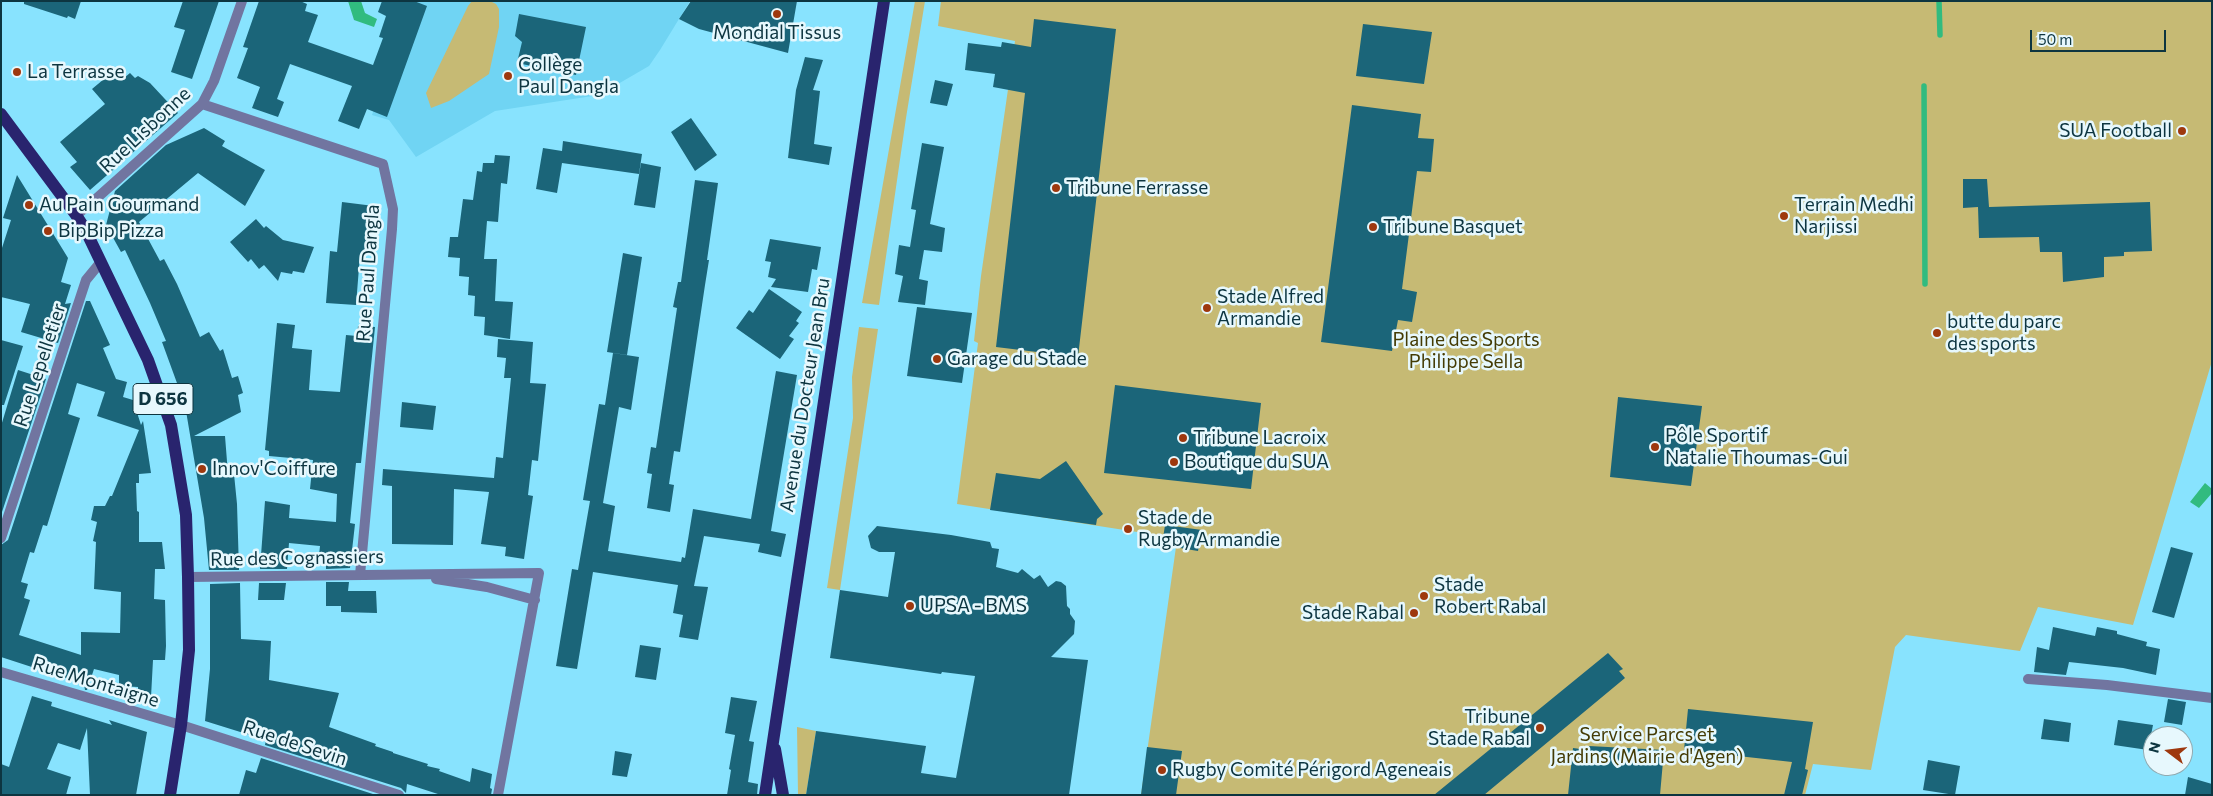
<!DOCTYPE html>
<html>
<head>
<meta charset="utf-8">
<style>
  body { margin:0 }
  #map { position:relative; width:2213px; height:796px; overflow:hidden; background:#88e3fe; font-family:Commissioner,sans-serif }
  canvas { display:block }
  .frame { position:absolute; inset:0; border:2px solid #0d3540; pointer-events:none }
  .north { position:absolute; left:2143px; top:726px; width:50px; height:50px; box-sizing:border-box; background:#e7f8fd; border:1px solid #90aab1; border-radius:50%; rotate:285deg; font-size:14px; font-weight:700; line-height:20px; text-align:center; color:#0d3540 }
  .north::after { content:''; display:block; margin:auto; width:18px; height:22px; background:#9e380e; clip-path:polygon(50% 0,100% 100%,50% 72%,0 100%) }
  .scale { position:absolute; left:2030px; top:30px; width:136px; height:22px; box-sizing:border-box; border:2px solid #0d3540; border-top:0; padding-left:6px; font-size:15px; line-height:18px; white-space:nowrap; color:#0d3540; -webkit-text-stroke:4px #e7f8fd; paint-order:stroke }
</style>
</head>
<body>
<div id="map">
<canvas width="2213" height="796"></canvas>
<div class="frame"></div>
<div class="north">N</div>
<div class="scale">50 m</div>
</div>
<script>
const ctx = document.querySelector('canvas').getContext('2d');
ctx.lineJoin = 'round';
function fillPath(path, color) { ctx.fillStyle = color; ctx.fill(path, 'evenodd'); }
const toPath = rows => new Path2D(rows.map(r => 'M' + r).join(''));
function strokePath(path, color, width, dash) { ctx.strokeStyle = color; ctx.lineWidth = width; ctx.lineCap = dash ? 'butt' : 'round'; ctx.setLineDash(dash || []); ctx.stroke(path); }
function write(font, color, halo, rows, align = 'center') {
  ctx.font = font + ' Commissioner,sans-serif'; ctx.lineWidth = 5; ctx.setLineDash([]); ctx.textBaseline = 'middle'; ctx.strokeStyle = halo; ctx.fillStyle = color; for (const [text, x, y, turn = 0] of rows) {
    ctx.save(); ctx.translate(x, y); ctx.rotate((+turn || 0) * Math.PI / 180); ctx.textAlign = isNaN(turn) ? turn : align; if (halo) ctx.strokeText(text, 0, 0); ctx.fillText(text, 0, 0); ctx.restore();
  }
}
fillPath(toPath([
  [412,1,690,1,660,50,649,66,599,95,495,111,416,157,389,120,372,115]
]), '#70d4f3');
fillPath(toPath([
  [472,1,490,1,496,4,499,9,499,27,489,74,449,101,431,108,426,93,468,6],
  [915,1,925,1,906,118,879,305,862,303],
  [941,1,2212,1,2212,361,2133,625,2038,607,2020,651,1906,635,1895,647,1871,770,1813,764,1805,795,1141,795,1176,547,1162,545,1163,536,957,504,978,343,974,341,981,276,1015,41,938,26],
  [859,327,878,329,840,590,827,588,853,418,852,377],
  [797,727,816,731,806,795,798,795]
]), '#c6ba74');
fillPath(toPath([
  [348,1,361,1,365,13,377,19,374,27,354,20],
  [2205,483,2212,489,2212,493,2199,508,2190,502]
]), '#31bb7f');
strokePath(toPath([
  [1939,1,1940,35],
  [1924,86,1925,284]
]), '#31bb7f', 5.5);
fillPath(toPath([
  [24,1,81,1,75,19,68,16,67,18,24,4],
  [183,1,219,1,192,79,171,72,185,30,174,27],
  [259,1,300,1,307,4,305,11,318,15,308,42,373,65,383,38,379,37,386,16,378,12,382,1,414,1,427,6,387,117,367,109,359,129,338,121,352,86,290,64,277,99,284,102,278,117,252,108,260,87,237,78,248,48,243,47],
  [691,1,797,1,788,53,699,29,679,19],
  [519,14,586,27,576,75,517,63,522,42,515,36],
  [1034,19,1116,29,1078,357,996,347,1025,93,993,87,995,74,965,70,968,43,1001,47,1002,42,1031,47],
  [1363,24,1432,32,1424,84,1356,76],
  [805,57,823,60,813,90,820,91,814,144,832,147,829,165,788,158,796,90],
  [116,69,124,78,130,73,135,78,138,76,150,83,178,113,90,190,70,167,77,162,60,142,105,104,92,89],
  [935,80,953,84,947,106,930,103],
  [1352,105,1421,114,1418,138,1434,139,1431,172,1417,171,1402,289,1417,292,1412,322,1398,320,1392,351,1321,342],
  [691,118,717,155,695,171,671,132],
  [204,128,225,141,222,146,265,170,245,206,198,173,139,222,160,261,164,259,177,284,200,337,209,332,220,351,223,349,232,378,238,376,243,393,238,395,241,412,194,436,225,436,228,474,234,474,237,504,239,570,209,570,204,518,185,405,162,342,166,341,150,303,125,250,121,252,106,225,115,191,166,145],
  [563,141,642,154,639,174,562,163,557,193,536,189,543,148,562,151],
  [922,143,944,147,930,224,945,228,942,252,924,250,919,279,928,281,925,305,898,302,903,276,895,274,899,245,910,247,916,210,911,209],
  [495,155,510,156,507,184,501,183,498,222,487,221,484,259,497,259,495,301,513,302,510,339,484,335,485,317,474,316,475,296,468,295,469,277,459,276,460,258,448,257,450,237,458,237,463,199,473,200,477,171,482,172,483,163,494,163],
  [641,163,661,167,655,208,634,205],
  [17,175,68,258,61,282,71,285,65,304,71,303,58,343,21,332,30,304,1,297,1,251,11,220,3,218],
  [1963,179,1987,179,1989,207,2150,202,2152,251,2124,252,2124,256,2104,257,2104,277,2063,282,2062,252,2040,252,2039,237,1979,238,1978,207,1963,208],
  [695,180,718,183,707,260,709,260,705,285,680,452,674,451,669,484,674,485,670,512,647,508,652,474,647,473,651,447,656,448,677,308,673,307,678,282,681,282],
  [342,202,374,206,369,255,360,255,356,305,326,303,330,251,337,252],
  [256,219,264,228,266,226,283,240,314,247,304,273,293,271,292,274,281,272,278,281,264,265,259,269,251,259,248,262,230,242],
  [770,239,821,247,817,270,812,269,808,292,771,287,776,279,768,277,771,262,765,261],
  [623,253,642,257,627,355,607,352],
  [769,289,802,312,796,321,799,323,789,336,794,339,780,359,736,328,749,310,753,313],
  [86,301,90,301,110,345,103,348,116,379,127,382,123,397,133,400,141,425,143,421,151,473,139,474,139,483,136,483,137,511,139,512,139,542,162,542,165,569,155,569,154,599,165,600,166,646,165,660,153,660,151,697,138,698,138,687,119,686,119,675,94,669,87,690,85,690,84,684,1,657,1,545,8,540],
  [77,383,105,392,97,416,139,430,112,496,110,496,105,506,94,506,91,520,97,522,93,541,96,542,94,589,121,592,120,633,81,632,81,655,19,635,30,600,24,598,28,584,21,582,30,552,34,553,43,525,47,526,80,418,68,414],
  [917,307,972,313,962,383,907,376],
  [277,323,295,325,292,348,312,350,309,390,340,392,346,335,357,336,358,326,375,327,361,463,356,463,350,523,355,524,350,568,326,569,326,565,318,565,320,546,289,543,287,569,260,569,265,501,290,505,289,518,336,522,337,494,310,489,313,460,269,456,269,451,265,450],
  [498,339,533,342,530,383,546,384,538,461,532,460,528,495,533,496,524,559,505,556,506,547,481,544,489,492,454,489,453,545,392,544,392,486,382,485,383,469,494,478,496,457,503,458,511,378,504,378,506,358,497,357],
  [1,340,23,346,4,405,1,405],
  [613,353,639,357,631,410,619,407,603,503,615,506,608,551,681,562,682,557,685,558,693,509,751,519,776,371,797,375,771,531,786,534,781,557,758,552,760,544,704,536,694,586,708,587,698,640,679,637,683,615,673,613,678,585,593,572,577,669,556,666,572,569,578,570,590,501,583,500,599,404,605,405],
  [18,370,46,379,1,515,1,426],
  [1115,385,1261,403,1251,489,1104,473],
  [1618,397,1702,406,1691,486,1610,477],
  [402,402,436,406,433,430,400,427],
  [1066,461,1103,514,1097,519,1096,525,990,510,996,473,1040,479],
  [1165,525,1202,530,1198,551,1162,545],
  [877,526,951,535,990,542,992,548,999,549,996,567,1018,573,1022,569,1034,579,1040,575,1048,587,1056,581,1061,582,1066,586,1067,606,1070,609,1070,614,1075,621,1074,634,1051,657,1088,660,1069,795,806,795,816,731,926,746,921,773,956,778,975,676,942,672,941,674,830,658,840,590,888,597,895,552,879,552,871,548,868,536],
  [2171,547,2193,553,2174,618,2152,612],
  [326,582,349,582,348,591,376,591,377,613,341,612,341,606,326,606],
  [240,583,241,639,271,641,269,680,339,693,329,727,376,744,375,746,393,752,393,753,428,764,427,766,440,769,439,771,470,782,472,768,492,774,490,788,492,789,491,795,441,795,407,784,406,793,401,788,265,745,266,740,205,721,210,669,210,584],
  [259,583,286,583,284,600,258,600],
  [2053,627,2095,636,2097,627,2117,631,2117,634,2147,642,2146,646,2160,649,2156,675,2123,668,2069,662,2066,675,2034,672,2037,647,2049,650],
  [640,645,661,648,656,680,635,677],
  [1608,653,1623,669,1619,671,1625,678,1484,795,1434,795],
  [32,696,52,702,51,706,112,725,109,720,147,732,136,795,90,795,87,728,80,750,58,743,47,769,71,777,66,795,1,795,1,764,9,767],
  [731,697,757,701,749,741,754,742,748,782,758,784,757,795,727,795,731,770,729,769,735,735,725,733],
  [2168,699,2186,702,2182,725,2164,722],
  [1688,709,1813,722,1805,769,1808,770,1802,795,1784,795,1792,762,1684,750],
  [2044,719,2071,723,2069,742,2041,739],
  [2118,720,2153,725,2148,750,2114,745],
  [1589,746,1664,750,1660,795,1568,795,1573,748,1588,750],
  [1147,747,1182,751,1176,795,1141,795],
  [615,751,632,754,627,777,612,775],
  [261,758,376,795,239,795,246,770,256,773],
  [1928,760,1960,766,1955,795,1923,790],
  [2188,777,2212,784,2212,795,2185,795]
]), '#1b6579');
strokePath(toPath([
  [202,104,383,164,393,209,392,229,360,575],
  [76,215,88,206,202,104,214,81,242,1],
  [1,538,86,280,100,263],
  [188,577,539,573,498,795],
  [436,579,487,587,535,600],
  [1,672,181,725,399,795],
  [2028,679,2107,685,2212,698]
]), '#7175a0', 10);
strokePath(toPath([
  [1,114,76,215,85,229,148,360,171,425,186,515,188,577,189,650,181,725,170,795],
  [775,749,783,795],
  [765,795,884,1]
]), '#29246e', 12);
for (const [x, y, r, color] of [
  [777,14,5,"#9e380e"],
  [17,72,5,"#9e380e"],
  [508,76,5,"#9e380e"],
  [2182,131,5,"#9e380e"],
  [1056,188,5,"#9e380e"],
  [29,205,5,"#9e380e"],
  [1784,216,5,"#9e380e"],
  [1373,227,5,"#9e380e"],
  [48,231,5,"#9e380e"],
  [1207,308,5,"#9e380e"],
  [1937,333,5,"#9e380e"],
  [937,359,5,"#9e380e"],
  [1183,438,5,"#9e380e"],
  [1655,447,5,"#9e380e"],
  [1174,462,5,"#9e380e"],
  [202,469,5,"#9e380e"],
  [1128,529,5,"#9e380e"],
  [1424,596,5,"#9e380e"],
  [910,606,5,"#9e380e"],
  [1414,613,5,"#9e380e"],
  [1540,728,5,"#9e380e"],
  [1162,770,5,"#9e380e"]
]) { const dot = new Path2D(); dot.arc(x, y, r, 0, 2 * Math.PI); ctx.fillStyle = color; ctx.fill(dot); strokePath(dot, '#e7f8fd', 2); }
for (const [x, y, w] of [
  [163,399,60]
]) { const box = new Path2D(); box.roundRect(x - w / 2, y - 15.5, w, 31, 4); ctx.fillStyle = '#e7f8fd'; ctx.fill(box); strokePath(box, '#0d3540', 1); }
write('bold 18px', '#0d3540', null, [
  ["D 656",163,399]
]);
write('19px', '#0d3540', '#e7f8fd', [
  ["Mondial Tissus",777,33,"center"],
  ["Collège",518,65],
  ["Paul Dangla",518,87],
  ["La Terrasse",27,72],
  ["SUA Football",2172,131,"right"],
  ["Tribune Ferrasse",1066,188],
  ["Au Pain Gourmand",39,205],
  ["Terrain Medhi",1794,205],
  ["Narjissi",1794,227],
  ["Tribune Basquet",1383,227],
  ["BipBip Pizza",58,231],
  ["Stade Alfred",1217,297],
  ["Armandie",1217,319],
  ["butte du parc",1947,322],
  ["des sports",1947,344],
  ["Garage du Stade",947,359],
  ["Pôle Sportif",1665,436],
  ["Natalie Thoumas-Gui",1665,458],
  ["Tribune Lacroix",1193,438],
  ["Boutique du SUA",1184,462],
  ["Innov'Coiffure",212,469],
  ["Stade de",1138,518],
  ["Rugby Armandie",1138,540],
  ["Stade",1434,585],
  ["Robert Rabal",1434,607],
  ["UPSA - BMS",920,606],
  ["Stade Rabal",1404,613,"right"],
  ["Tribune",1530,717,"right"],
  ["Stade Rabal",1530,739,"right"],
  ["Rugby Comité Périgord Ageneais",1172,770]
], 'left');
write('19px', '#0d3540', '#e7f8fd', [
  ["Rue Lisbonne",145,130,-43],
  ["Rue Paul Dangla",368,273,-86],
  ["Rue Lepelletier",40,365,-72],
  ["Avenue du Docteur Jean Bru",805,395,-81],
  ["Rue des Cognassiers",297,558,-1],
  ["Rue Montaigne",96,682,17],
  ["Rue de Sevin",295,743,18]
]);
write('19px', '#443b04', '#e7f8fd', [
  ["Plaine des Sports",1466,340],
  ["Philippe Sella",1466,362],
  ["Service Parcs et",1647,735],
  ["Jardins (Mairie d'Agen)",1647,757]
]);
</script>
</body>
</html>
